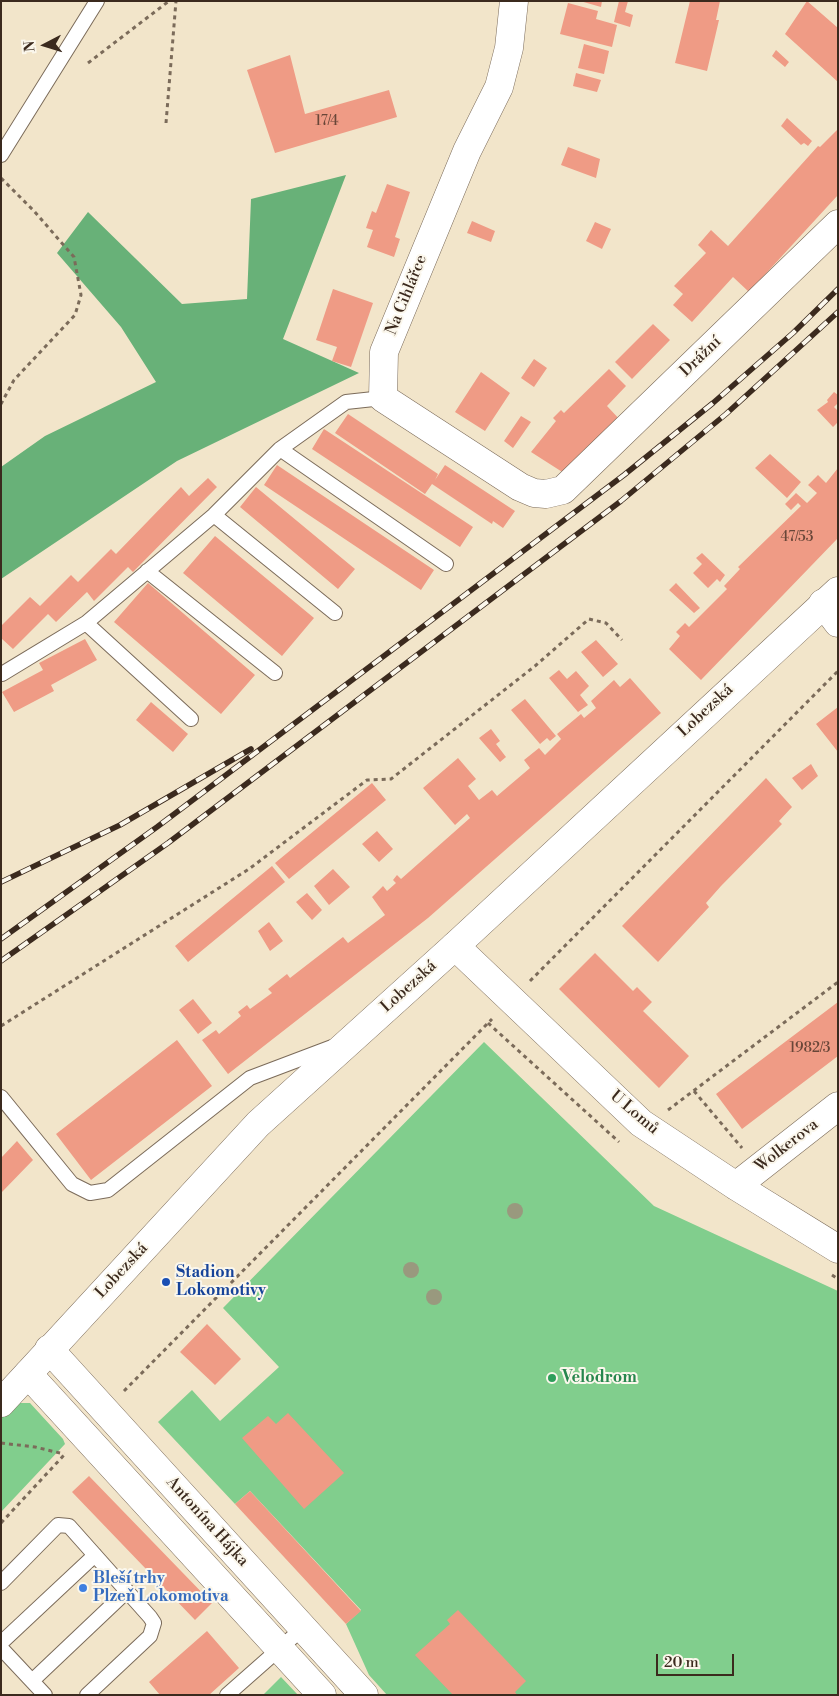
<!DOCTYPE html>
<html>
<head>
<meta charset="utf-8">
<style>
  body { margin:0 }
  #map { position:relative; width:839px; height:1696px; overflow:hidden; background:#f2e5ca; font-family:"Libre Bodoni",serif }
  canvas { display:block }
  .frame { position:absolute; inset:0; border:2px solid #3b2a1e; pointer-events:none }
  .north { position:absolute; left:20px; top:20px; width:50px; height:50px; -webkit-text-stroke:4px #fbf7ec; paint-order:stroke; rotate:265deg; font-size:14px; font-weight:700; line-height:20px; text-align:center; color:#3b2a1e }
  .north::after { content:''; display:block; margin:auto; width:18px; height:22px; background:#3b2a1e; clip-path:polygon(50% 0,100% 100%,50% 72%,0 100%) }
  .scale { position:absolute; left:656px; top:1654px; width:78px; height:22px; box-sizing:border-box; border:2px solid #3b2a1e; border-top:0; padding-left:6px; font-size:15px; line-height:18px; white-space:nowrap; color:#3b2a1e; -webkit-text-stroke:4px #fbf7ec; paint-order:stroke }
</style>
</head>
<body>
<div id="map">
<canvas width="839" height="1696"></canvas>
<div class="frame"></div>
<div class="north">N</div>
<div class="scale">20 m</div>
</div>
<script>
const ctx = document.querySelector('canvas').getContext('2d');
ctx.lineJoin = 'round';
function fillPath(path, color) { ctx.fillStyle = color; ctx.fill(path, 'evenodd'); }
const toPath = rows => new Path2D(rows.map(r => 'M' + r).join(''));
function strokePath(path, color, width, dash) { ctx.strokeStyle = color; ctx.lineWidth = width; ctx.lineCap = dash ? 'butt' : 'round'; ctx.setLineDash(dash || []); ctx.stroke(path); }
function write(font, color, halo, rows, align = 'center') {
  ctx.font = font + ' "Libre Bodoni",serif'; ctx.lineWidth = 4; ctx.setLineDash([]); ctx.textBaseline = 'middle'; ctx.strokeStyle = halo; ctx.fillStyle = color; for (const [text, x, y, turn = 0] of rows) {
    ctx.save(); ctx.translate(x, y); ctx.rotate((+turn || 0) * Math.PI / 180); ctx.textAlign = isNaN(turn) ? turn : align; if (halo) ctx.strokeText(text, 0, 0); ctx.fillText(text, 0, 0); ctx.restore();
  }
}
fillPath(toPath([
  [484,1042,654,1206,838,1291,838,1695,387,1695,369,1675,346,1624,361,1610,250,1491,235,1504,158,1422,192,1390,220,1421,279,1367,223,1308],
  [19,1403,30,1403,63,1439,65,1444,1,1512,1,1417],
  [281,1677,298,1695,263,1695]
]), '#81ce8d');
fillPath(toPath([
  [346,175,283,339,359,373,177,461,1,579,1,467,45,436,156,382,121,327,57,253,88,212,182,304,247,299,251,199]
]), '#68b178');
fillPath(toPath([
  [580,1,602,1,601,7],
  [619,1,628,1,625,12,633,15,630,27,614,22],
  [690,1,720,1,716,20,719,20,707,71,675,63],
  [807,1,838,28,838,82,785,34],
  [568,3,598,11,596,19,617,25,612,47,560,34],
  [584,44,609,51,604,74,578,68],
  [776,50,789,62,785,67,772,56],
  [290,55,305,114,389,90,397,117,275,153,247,70],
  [576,73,601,80,597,92,573,86],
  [787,118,812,141,808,146,804,143,801,145,781,126],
  [838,129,838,195,749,292,733,277,692,322,673,305,683,294,674,286,706,253,698,245,711,230,728,246,818,146,820,147],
  [568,147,600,159,596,178,561,165],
  [387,184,410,192,395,237,400,239,394,257,367,247,373,230,366,228,372,211,376,213],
  [472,221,495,231,491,242,467,233],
  [595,222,611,229,602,249,586,241],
  [333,289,373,303,351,367,332,361,337,347,316,340],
  [653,324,670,340,632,379,615,362],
  [534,359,547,368,534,387,521,378],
  [609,369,626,386,607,406,622,422,567,475,531,452,556,421,553,418,561,410,564,413],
  [481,372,510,393,485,431,455,412],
  [834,392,838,395,838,403,834,407,838,411,838,422,833,427,817,410,828,402,827,400],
  [348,414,438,474,435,480,445,465,515,511,503,528,493,521,492,524,432,484,425,494,335,433],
  [521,416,531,422,513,448,504,441],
  [324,429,473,527,460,547,312,449],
  [770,454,801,482,787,498,755,468],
  [277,465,434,570,421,590,264,485],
  [838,468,838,538,701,680,669,649,680,636,676,632,685,623,689,627,727,589,724,586,740,569,738,567,801,506,798,503,791,510,785,504,796,493,807,503,817,493,808,485,818,475,826,483],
  [208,478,217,487,133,572,128,567,94,601,87,592,56,622,48,614,13,649,1,638,1,626,30,597,40,606,71,575,78,582,111,549,116,554,181,487,189,496],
  [256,487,355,569,338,589,240,507],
  [215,536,314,618,282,656,183,573],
  [702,553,725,575,720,582,717,579,708,588,693,573,702,564,696,558],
  [148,583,255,675,221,714,114,622],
  [676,583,700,608,694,613,669,590],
  [85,639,97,660,51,685,54,691,14,712,2,692,43,670,39,663],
  [596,640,618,664,603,677,581,652],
  [559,670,567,679,576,671,589,686,580,695,588,705,578,712,549,678],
  [630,678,661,713,428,918,228,1074,202,1040,216,1030,219,1034,241,1016,238,1012,247,1005,250,1009,272,993,268,989,287,974,290,978,343,937,348,943,385,915,372,897,383,886,387,891,396,883,393,880,397,875,401,879,470,818,467,814,455,825,423,788,458,758,476,779,468,786,479,800,492,790,497,796,530,768,524,760,539,748,545,755,561,739,557,734,581,714,584,718,596,708,591,701,614,680,620,687],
  [525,699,556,736,550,741,547,738,540,744,511,710],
  [151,702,188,734,173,752,136,720],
  [838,707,838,752,816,724],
  [491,729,500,741,496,744,506,757,500,762,479,738],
  [811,764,818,776,802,790,792,778],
  [766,778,792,807,779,821,782,824,721,886,706,903,709,907,658,962,622,926],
  [372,783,386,800,289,879,275,863],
  [377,831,393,849,379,862,362,844],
  [272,866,285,882,188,962,175,946],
  [333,869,350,887,329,905,314,886],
  [307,893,322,910,312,920,296,902],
  [269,922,283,941,270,951,258,931],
  [595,953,633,991,637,987,652,1002,643,1011,689,1056,659,1088,559,989],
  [193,999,212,1023,198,1034,179,1010],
  [838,1002,838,1056,742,1129,716,1094],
  [177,1040,212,1086,91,1180,56,1134],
  [17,1141,33,1160,1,1193,1,1158],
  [207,1324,241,1359,215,1385,180,1352],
  [288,1413,344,1473,304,1509,242,1438,268,1416,276,1424],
  [89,1476,212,1603,195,1620,72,1492],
  [250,1491,361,1611,346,1624,235,1504],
  [458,1610,526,1681,515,1692,517,1695,453,1695,415,1655,450,1624,447,1620],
  [207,1631,239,1668,209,1695,160,1695,149,1682]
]), '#ef9b85');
const lane = toPath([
  [1,155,97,1],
  [280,449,446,564],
  [214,515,335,613],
  [147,571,275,673],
  [86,623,191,719],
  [2,674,86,623,214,515,280,449,346,402,383,398],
  [1,1097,72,1184,90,1193,108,1190,250,1078,332,1047],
  [1,1583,58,1525,69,1526,150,1617,154,1623,150,1636,87,1695],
  [1,1643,95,1555],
  [1,1648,45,1695],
  [32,1681,127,1591],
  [227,1695,303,1628]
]);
const street = toPath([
  [514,1,509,48,499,87,467,151,384,352,383,398,520,487,534,493,546,494,563,490,838,224],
  [823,603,838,623],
  [455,946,641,1123,736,1186,838,1249],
  [736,1186,838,1106],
  [49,1349,364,1695],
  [28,1374,322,1695]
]);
const secondary = toPath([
  [1,1403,258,1124,455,946,838,591]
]);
strokePath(lane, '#7b6b5a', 16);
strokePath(street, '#7b6b5a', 29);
strokePath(secondary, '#7b6b5a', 29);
strokePath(toPath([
  [88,63,169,1],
  [166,123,176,1],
  [1,178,34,211,74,257,81,295,75,315,14,380,1,404],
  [530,981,838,671],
  [488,1023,619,1142],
  [1,1026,249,869,367,780,391,779,535,666,589,619,606,623,622,640],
  [694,1091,742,1148],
  [668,1110,838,982],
  [832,1275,838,1279],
  [124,1391,492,1019],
  [1,1443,35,1447,64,1454],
  [1,1523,65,1454]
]), '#7b6b5a', 3, [4, 4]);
strokePath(lane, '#fff', 14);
strokePath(street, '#fff', 28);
strokePath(secondary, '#fff', 28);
const rail = toPath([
  [1,882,120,825,251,749],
  [1,939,157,827,624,475,713,403,793,333,838,289],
  [1,961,168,843,621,501,726,414,838,312]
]);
strokePath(rail, '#3b2a1e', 5.5);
strokePath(rail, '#fbf7ec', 4, [11]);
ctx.fillStyle = '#99997e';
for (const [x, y] of [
  [515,1211],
  [411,1270],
  [434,1297]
]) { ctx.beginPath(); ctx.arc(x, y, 8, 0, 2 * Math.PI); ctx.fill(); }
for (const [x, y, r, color] of [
  [166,1282,5,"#1a4fb4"],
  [552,1378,5,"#2e9e5b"],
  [83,1588,5,"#3f7fe0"]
]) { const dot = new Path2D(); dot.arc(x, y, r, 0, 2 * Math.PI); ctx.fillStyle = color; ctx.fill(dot); strokePath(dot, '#fbf7ec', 2); }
write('14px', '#684638', null, [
  ["17/4",327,122],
  ["47/53",797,538],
  ["1982/3",810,1049]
]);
write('16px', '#3b2a1e', '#fbf7ec', [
  ["Na Cihlářce",407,295,-68],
  ["Drážní",701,357,-44],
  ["Lobezská",706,711,-43],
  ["Lobezská",409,987,-42],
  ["U Lomů",634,1113,40],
  ["Wolkerova",787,1146,-38],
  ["Lobezská",122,1271,-47],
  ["Antonína Hájka",207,1522,48]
]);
write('bold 16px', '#164399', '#fbf7ec', [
  ["Stadion",176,1273],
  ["Lokomotivy",176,1291]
], 'left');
write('bold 16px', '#27864d', '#fbf7ec', [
  ["Velodrom",562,1378]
], 'left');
write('bold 16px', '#366cbe', '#fbf7ec', [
  ["Bleší trhy",93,1579],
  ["Plzeň Lokomotiva",93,1597]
], 'left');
</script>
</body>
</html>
